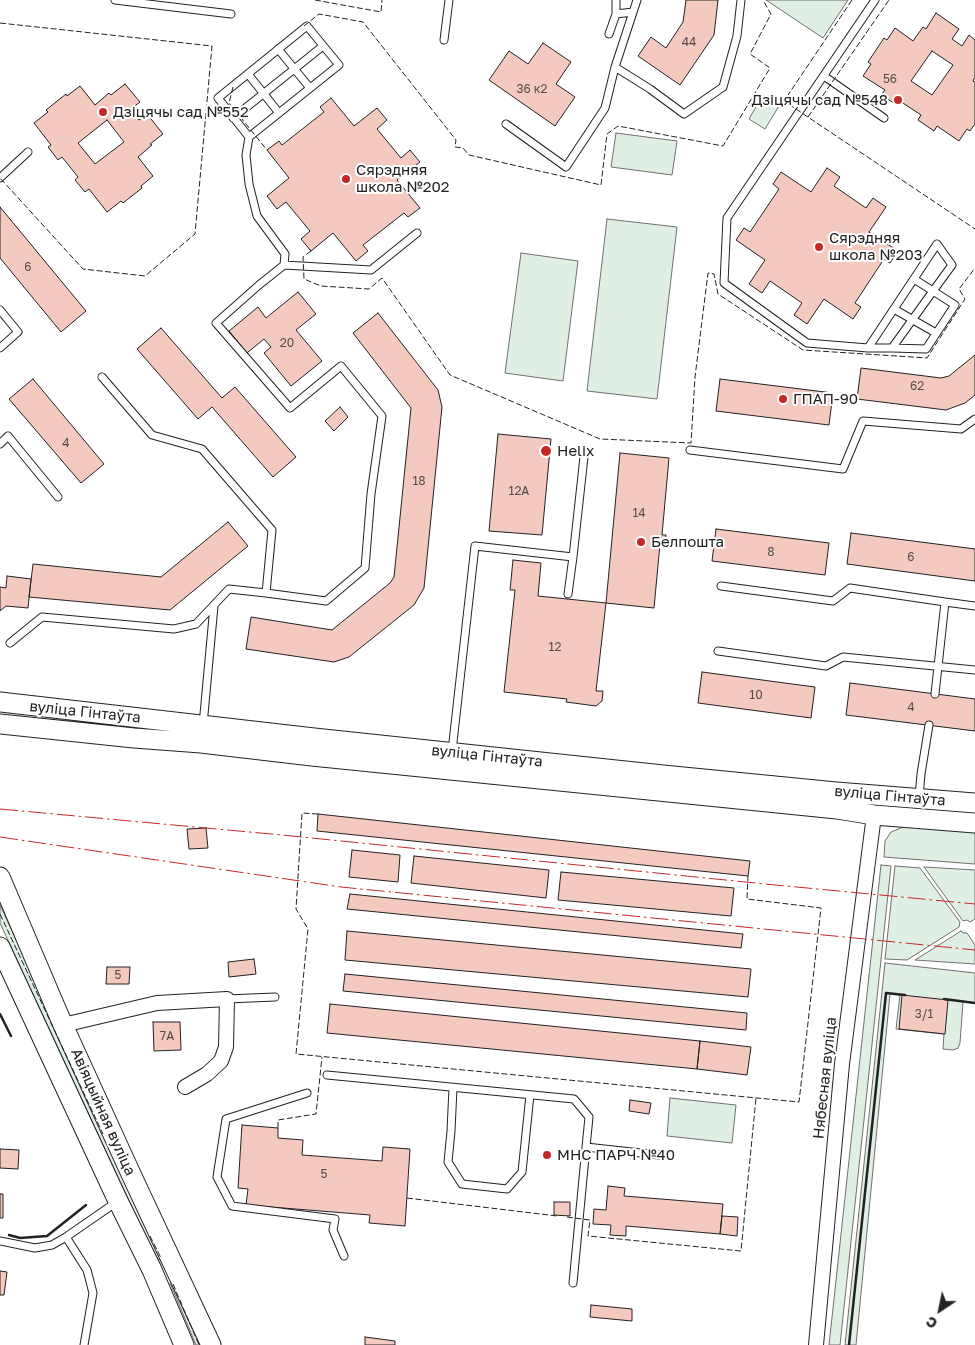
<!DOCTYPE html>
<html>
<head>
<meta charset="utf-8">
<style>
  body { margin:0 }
  #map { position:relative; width:975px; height:1345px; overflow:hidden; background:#fff; font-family:"Golos Text",sans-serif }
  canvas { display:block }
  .north { position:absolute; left:915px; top:1285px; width:50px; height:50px; -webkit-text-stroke:4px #fff; paint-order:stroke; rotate:214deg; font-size:14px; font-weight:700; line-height:20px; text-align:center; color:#222 }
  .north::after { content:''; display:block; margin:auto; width:18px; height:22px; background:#222; clip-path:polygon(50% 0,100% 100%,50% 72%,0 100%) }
</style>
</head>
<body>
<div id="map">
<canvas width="975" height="1345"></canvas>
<div class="north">С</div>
</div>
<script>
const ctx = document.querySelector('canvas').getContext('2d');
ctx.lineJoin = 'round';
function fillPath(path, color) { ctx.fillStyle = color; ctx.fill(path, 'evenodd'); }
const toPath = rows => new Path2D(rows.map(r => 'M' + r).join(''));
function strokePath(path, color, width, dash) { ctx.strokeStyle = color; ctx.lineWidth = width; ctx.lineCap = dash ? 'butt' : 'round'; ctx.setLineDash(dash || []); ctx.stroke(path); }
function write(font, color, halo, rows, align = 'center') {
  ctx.font = font + ' "Golos Text",sans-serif'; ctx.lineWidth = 4; ctx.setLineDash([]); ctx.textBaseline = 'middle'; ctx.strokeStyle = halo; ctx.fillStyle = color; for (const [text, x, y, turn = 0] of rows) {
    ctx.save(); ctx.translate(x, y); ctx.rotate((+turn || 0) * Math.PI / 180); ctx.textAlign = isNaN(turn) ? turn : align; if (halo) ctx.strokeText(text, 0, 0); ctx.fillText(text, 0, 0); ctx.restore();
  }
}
const green = toPath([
  [766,0,848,0,823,38,766,0],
  [762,96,779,106,765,129,749,119,762,96],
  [616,133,677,141,672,175,611,167,616,133],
  [607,219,677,227,657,399,587,391,607,219],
  [521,253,578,261,563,381,505,373,521,253],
  [908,825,975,832,975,864,884,857,885,841,891,832,908,825],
  [881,865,891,866,840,1345,829,1345,881,865],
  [895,866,920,868,960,922,959,927,907,960,885,959,895,866],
  [924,867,975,870,975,919,970,922,967,920,963,921,924,867],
  [0,905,164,1257,157,1261,0,923,0,905],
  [961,931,963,933,967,933,975,945,975,964,915,960,961,931],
  [885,963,975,973,975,1003,963,1002,960,1043,958,1048,953,1050,943,1049,944,1034,896,1029,900,995,890,994,856,1345,845,1345,885,963],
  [670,1098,736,1105,732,1143,667,1136,670,1098],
  [174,1281,202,1345,196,1345,170,1283,174,1281]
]);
fillPath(green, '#e0efe3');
strokePath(green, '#6f6f6f', 1);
const building = toPath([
  [686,0,718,0,714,35,680,85,638,56,651,37,666,48,683,22,686,0],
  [936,13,959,29,952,39,962,46,969,35,975,40,975,77,973,81,975,82,975,124,970,131,967,129,959,141,937,126,934,131,918,120,921,115,900,101,897,105,881,95,885,90,863,76,871,64,868,62,884,38,887,40,895,28,913,41,923,27,926,29,936,13],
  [932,51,953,65,932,95,911,81,932,51],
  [543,43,571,62,556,84,575,97,555,126,489,80,509,51,528,64,543,43],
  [125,84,140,102,131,109,139,120,147,114,163,134,150,144,152,145,138,157,153,176,141,186,142,188,123,203,121,201,107,212,89,189,85,192,75,180,78,177,62,157,58,160,48,147,51,145,34,123,48,112,46,110,66,94,67,96,80,86,95,105,109,93,111,95,125,84],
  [107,120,124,142,95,164,78,143,107,120],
  [331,98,354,126,377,108,387,120,377,129,401,158,410,150,420,162,397,180,420,208,408,217,404,213,363,245,368,251,356,261,333,233,311,251,301,239,310,231,286,202,277,209,267,196,289,178,267,150,279,141,282,145,324,112,320,107,331,98],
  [827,168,840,177,834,186,866,208,873,198,886,207,869,232,898,251,890,263,884,259,855,303,861,307,853,319,824,299,807,324,794,315,802,303,770,281,762,293,749,284,765,260,736,240,744,228,750,232,779,189,773,184,781,172,811,192,827,168],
  [0,207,86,311,61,332,0,258,0,207],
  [298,292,316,314,296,330,322,361,291,386,264,353,271,347,264,339,247,353,229,331,258,307,266,318,298,292],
  [378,313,438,390,442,407,424,588,414,605,349,657,334,662,246,649,251,617,332,630,390,583,394,577,411,408,353,333,378,313],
  [161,328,222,398,235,387,296,457,273,477,212,407,198,419,137,349,161,328],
  [975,355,975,395,965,403,946,410,857,399,861,368,941,378,949,376,975,355],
  [33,379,104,464,81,483,9,399,33,379],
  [720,379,833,393,829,425,716,411,720,379],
  [340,407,348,417,334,431,325,421,340,407],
  [498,434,551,439,542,535,489,531,498,434],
  [620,453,669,458,662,535,666,535,665,545,660,544,654,608,606,603,620,453],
  [228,522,248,546,170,610,29,597,33,564,161,577,228,522],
  [716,529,829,543,825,575,712,561,716,529],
  [851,533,975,549,975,581,847,564,851,533],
  [513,560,541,563,538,596,606,603,596,691,603,691,602,701,596,706,566,702,567,699,504,692,515,590,510,590,513,560],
  [7,576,31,579,28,608,6,606,0,611,0,587,6,588,7,576],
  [702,672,815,687,811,718,698,703,702,672],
  [850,683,975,699,975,731,846,715,850,683],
  [318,814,750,861,748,876,317,831,318,814],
  [206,828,208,848,189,849,187,829,206,828],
  [352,850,400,855,398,882,349,877,352,850],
  [414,856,549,870,546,898,411,883,414,856],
  [561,872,734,888,731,916,558,900,561,872],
  [350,894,743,934,741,948,347,909,350,894],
  [347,931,751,969,748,997,345,960,347,931],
  [254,959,256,974,229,977,228,962,254,959],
  [107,967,130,967,129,984,106,984,107,967],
  [345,974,747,1013,746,1030,343,991,345,974],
  [902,995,948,1000,945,1034,899,1029,902,995],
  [330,1004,700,1041,697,1069,327,1033,330,1004],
  [153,1022,180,1022,181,1050,154,1051,153,1022],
  [700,1041,751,1047,747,1075,697,1069,700,1041],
  [630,1100,651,1103,649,1114,629,1111,630,1100],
  [242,1125,278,1128,278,1138,303,1140,302,1155,382,1161,383,1147,410,1149,405,1226,369,1223,370,1215,246,1205,248,1189,238,1188,242,1125],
  [0,1149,19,1150,18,1169,0,1168,0,1149],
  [608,1186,625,1188,624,1196,723,1204,720,1234,626,1226,626,1236,610,1235,611,1225,593,1224,594,1209,606,1210,608,1186],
  [0,1194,3,1194,3,1218,0,1218,0,1194],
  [554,1202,570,1202,570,1216,554,1215,554,1202],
  [722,1216,738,1217,737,1236,720,1234,722,1216],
  [0,1271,7,1272,4,1295,0,1295,0,1271],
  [591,1305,632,1309,632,1321,590,1317,591,1305],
  [365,1337,395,1341,395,1345,365,1345,365,1337]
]);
fillPath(building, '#f3c9c0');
strokePath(building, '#222', 1);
const service = toPath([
  [115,0,231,14],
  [637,0,615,67,650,89,684,114,723,87,737,36,741,0],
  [875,0,727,218,724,283,807,343,868,348,937,244,952,265,933,291,892,348,926,349,955,305,933,291,914,279],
  [616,14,633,12],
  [609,34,616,14,616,0],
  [444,40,449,0],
  [278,49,310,88],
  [248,74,279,113],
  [824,76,884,118],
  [233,118,323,46],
  [506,124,566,167,605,108,615,67],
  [0,178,28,152],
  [284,265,371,270,417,233],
  [894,309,936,333],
  [0,310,18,332,0,348],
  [868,348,892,348],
  [102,377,152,435,202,449,272,530,266,593],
  [0,444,8,436,58,497],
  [690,450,843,469,863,421,961,429,975,419],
  [721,586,833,601,850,588,945,602],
  [568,594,573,557],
  [10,643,42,617,174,629,196,624,229,589,266,593,326,601,365,568,371,494,382,416,341,366,290,408,216,323,259,285,284,265,285,254,257,216,249,184,246,155,249,137,339,65,307,26,218,98,249,137],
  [718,651,826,666,843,657,975,670],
  [935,694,945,602,975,606],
  [203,725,214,606],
  [452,751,475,546,573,557,584,457],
  [919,797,921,774,929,725],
  [227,999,275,997],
  [327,1075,574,1099,589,1117,586,1147],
  [453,1088,451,1131,448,1162,462,1184,507,1189,522,1172,530,1095],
  [307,1093,226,1119,217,1177,232,1206,335,1219,333,1230,344,1256],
  [66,1237,87,1270,93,1293,84,1345],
  [0,1241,35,1248,52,1245,66,1237,118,1201],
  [573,1283,586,1147,659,1155]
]);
const minor = toPath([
  [63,1025,157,1003,227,999,226,1047,221,1061,207,1074,185,1087],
  [816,1345,842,1064,874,815]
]);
const secondary = toPath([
  [0,702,314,738,663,775,836,792,975,803],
  [0,724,134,738,201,743,312,756,837,809,874,815,975,823],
  [0,877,63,1025,131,1174,211,1345],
  [0,947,118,1201,152,1270,184,1345]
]);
strokePath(service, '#222', 9);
strokePath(minor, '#222', 16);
strokePath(secondary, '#222', 21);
strokePath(service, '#fff', 7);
strokePath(minor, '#fff', 14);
strokePath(secondary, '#fff', 19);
strokePath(toPath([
  [315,0,381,12,382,0],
  [852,0,784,101,975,229],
  [0,23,212,46,195,234,145,276,83,269,0,178],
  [304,26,319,14,363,22,456,140,455,147,463,148,469,155,601,185,607,134,618,126,723,146,770,68,750,54,771,14,763,0],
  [233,87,229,103,267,150],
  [808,117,889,0],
  [311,251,303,257,304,279,321,286,369,289,382,278,450,375,600,439,691,443,695,377,708,273,714,274,718,294,803,350,927,358,965,299,959,289,975,268],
  [318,814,302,813,296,909,308,929,296,1054,799,1102,821,908,747,899,748,876],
  [0,914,103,1134],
  [278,1128,278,1120,316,1114,322,1057],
  [407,1198,557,1216],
  [567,1217,590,1220,588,1236,741,1251,756,1098],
  [150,1236,161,1258],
  [173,1284,199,1345]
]), '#222', 1, [6, 2.5]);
strokePath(toPath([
  [944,999,975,1003],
  [0,1014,11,1036],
  [9,1235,20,1238,47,1236,86,1205],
  [849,1345,886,993,905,995]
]), '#222', 2.5);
strokePath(toPath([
  [0,809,282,835,765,884,975,904],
  [0,837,341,887,975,950]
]), '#c62828', 1, [18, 4, 2.5, 4]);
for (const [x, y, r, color] of [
  [898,100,5,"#c62828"],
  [103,112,5,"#c62828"],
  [346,179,5,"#c62828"],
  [819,247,5,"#c62828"],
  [783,399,5,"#c62828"],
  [546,451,6,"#c62828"],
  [641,542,5,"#c62828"],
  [547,1155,5,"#c62828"]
]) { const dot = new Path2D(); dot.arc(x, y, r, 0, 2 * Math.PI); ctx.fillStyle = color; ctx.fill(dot); strokePath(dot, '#fff', 2); }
write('12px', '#564c4a', null, [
  ["44",689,42],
  ["56",890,79],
  ["36 к2",532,89],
  ["6",28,267],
  ["20",287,343],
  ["62",917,386],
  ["4",66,443],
  ["18",419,481],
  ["12А",519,491],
  ["14",639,513],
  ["8",771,552],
  ["6",911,557],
  ["12",555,647],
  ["10",756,695],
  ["4",911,707],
  ["5",118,975],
  ["3/1",924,1014],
  ["7А",167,1036],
  ["5",324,1174]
]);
write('15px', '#222', '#fff', [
  ["Дзіцячы сад №548",888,100,"right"],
  ["Дзіцячы сад №552",113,112],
  ["Сярэдняя",356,170],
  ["школа №202",356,187],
  ["Сярэдняя",829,238],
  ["школа №203",829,255],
  ["ГПАП-90",793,399],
  ["Helix",557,451],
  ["Белпошта",651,542],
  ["МНС ПАРЧ №40",557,1155]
], 'left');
write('15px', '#222', '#fff', [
  ["вуліца Гінтаўта",85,712,6],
  ["вуліца Гінтаўта",487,756,6],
  ["вуліца Гінтаўта",890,796,5],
  ["Нябесная вуліца",825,1078,-84],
  ["Авіяцыйная вуліца",103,1112,66]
]);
</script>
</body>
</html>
